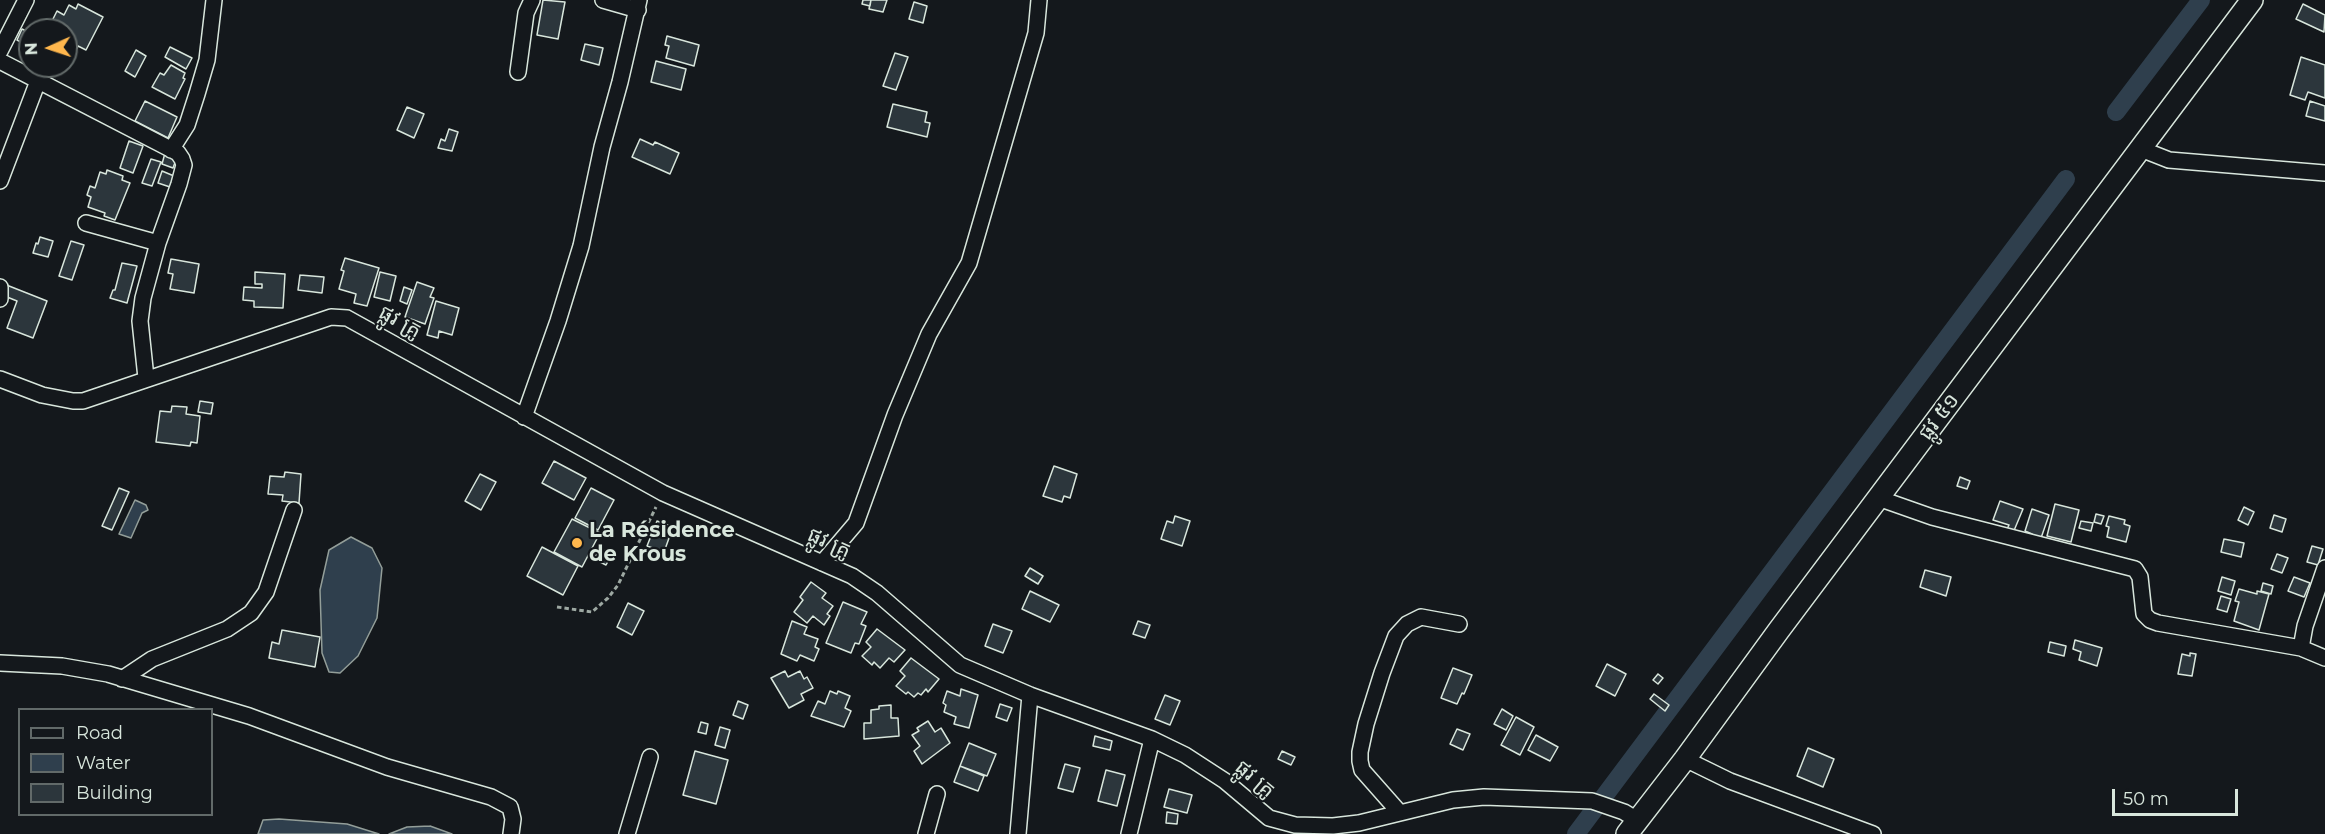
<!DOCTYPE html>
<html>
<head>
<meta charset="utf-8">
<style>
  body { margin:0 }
  #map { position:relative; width:2325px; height:834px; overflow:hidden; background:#14181c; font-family:Montserrat,sans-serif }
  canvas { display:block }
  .legend { position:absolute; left:18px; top:708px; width:195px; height:108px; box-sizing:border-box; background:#14181c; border:2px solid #626a69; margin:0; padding:8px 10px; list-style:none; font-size:18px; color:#d8e6dc }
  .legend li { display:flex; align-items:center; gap:12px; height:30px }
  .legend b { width:30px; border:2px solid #626a69 }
  .north { position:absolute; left:18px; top:18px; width:60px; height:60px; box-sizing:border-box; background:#14181c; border:2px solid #626a69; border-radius:50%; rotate:267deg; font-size:16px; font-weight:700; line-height:24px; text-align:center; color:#d8e6dc }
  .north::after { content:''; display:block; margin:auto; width:21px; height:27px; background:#ffb74d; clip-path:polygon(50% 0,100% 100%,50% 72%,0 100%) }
  .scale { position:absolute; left:2112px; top:789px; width:126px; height:27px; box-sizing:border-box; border:3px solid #d8e6dc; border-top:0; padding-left:8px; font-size:18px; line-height:21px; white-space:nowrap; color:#d8e6dc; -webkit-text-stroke:4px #14181c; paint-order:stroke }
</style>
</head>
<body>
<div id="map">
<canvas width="2325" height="834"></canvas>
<ul class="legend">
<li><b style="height:8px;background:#14181c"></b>Road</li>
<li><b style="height:16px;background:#2f3f4d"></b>Water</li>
<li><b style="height:16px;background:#2c363c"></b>Building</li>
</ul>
<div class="north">N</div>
<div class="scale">50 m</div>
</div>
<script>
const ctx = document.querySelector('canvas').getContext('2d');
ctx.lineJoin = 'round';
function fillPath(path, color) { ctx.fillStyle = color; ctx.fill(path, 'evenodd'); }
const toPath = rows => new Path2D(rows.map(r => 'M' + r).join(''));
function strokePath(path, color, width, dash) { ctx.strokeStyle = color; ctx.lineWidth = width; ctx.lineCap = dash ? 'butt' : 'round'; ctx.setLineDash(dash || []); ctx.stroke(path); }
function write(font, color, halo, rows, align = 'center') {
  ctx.font = font + ' Montserrat,"Noto Sans Khmer",sans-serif'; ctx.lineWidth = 4.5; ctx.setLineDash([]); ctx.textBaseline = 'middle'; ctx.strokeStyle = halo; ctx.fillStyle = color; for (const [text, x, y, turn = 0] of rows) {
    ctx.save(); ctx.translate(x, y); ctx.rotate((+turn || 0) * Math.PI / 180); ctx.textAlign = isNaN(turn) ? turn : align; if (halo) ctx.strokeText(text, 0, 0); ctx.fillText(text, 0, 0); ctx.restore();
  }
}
const water = toPath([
  [135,500,146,505,148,510,142,513,131,538,119,534,135,500],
  [351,537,372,548,382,568,377,618,358,656,340,673,329,672,322,653,320,590,329,550,351,537],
  [279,819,347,824,379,834,258,834,263,820,279,819],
  [430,826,452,834,389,834,407,827,430,826]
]);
fillPath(water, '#2f3f4d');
strokePath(water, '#939e99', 1.5);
strokePath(toPath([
  [2116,112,2201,0],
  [1576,834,2066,179]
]), '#2f3f4d', 18);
const building = toPath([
  [543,0,565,2,558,39,537,35,543,0],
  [871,0,870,6,862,4,863,0,871,0],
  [871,0,887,0,883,12,869,9,871,0],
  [914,2,927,6,923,23,909,19,914,2],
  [78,4,103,17,86,50,78,46,75,52,66,47,66,30,54,30,49,27,57,11,64,15,69,5,76,9,78,4],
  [2303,4,2325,15,2324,32,2296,19,2303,4],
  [22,29,30,33,30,47,17,40,22,29],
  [667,36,699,45,694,66,666,58,669,46,665,45,667,36],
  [585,44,603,48,599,65,581,60,585,44],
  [170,47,192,58,186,69,165,57,170,47],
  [136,50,146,56,135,77,125,71,136,50],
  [895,53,908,57,896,90,883,86,895,53],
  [2301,57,2325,65,2325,98,2308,92,2305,100,2290,95,2301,57],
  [656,61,686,69,681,90,651,82,656,61],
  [171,65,185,73,183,78,185,79,175,99,152,87,160,73,164,75,171,65],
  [145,101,177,117,168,138,135,121,145,101],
  [2310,101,2325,106,2325,121,2306,116,2310,101],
  [893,104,927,112,925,122,930,123,927,137,887,127,893,104],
  [407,107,424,114,414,138,397,130,407,107],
  [449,129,458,132,452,151,438,148,441,139,445,141,449,129],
  [640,139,653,145,655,142,679,153,670,174,632,157,640,139],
  [129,141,143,146,133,173,120,168,129,141],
  [165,153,177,157,173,168,162,164,165,153],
  [151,159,161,162,152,186,142,183,151,159],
  [107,170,123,176,122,180,130,183,115,220,104,216,105,213,88,207,91,197,87,195,90,186,95,188,100,172,106,174,107,170],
  [162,171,174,176,170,187,158,183,162,171],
  [40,237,53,241,48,257,33,253,36,243,38,244,40,237],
  [71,241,84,245,72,280,59,276,71,241],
  [345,258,379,268,367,306,354,303,356,294,339,289,344,271,341,270,345,258],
  [171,259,199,264,194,293,170,289,173,274,168,273,171,259],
  [122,263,137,266,127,303,110,298,113,290,115,290,122,263],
  [255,272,285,274,283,308,254,307,254,301,243,300,244,287,262,288,262,284,255,284,255,272],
  [380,272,396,276,390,301,374,297,380,272],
  [300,275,324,277,322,293,298,290,300,275],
  [417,282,434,288,430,297,434,298,425,324,405,317,417,282],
  [4,284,47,301,33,338,7,328,17,301,7,297,8,292,2,290,4,284],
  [404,287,412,290,407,304,400,301,404,287],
  [436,301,459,308,452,335,439,331,438,338,427,335,436,301],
  [200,401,213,403,211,414,198,412,200,401],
  [172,406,187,407,186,414,200,416,197,443,191,442,190,446,156,442,160,411,171,412,172,406],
  [554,461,586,478,574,500,542,483,554,461],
  [1054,466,1077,474,1070,498,1064,496,1062,502,1043,496,1054,466],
  [285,472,301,474,299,503,282,501,283,495,268,494,270,476,284,477,285,472],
  [480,474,496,482,481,510,465,501,480,474],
  [1960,477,1970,481,1967,489,1957,486,1960,477],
  [119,488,129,492,112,530,102,526,119,488],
  [591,488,614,500,598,530,575,518,591,488],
  [2000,501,2023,509,2013,533,2006,531,2009,525,1993,520,2000,501],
  [2055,504,2079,510,2071,542,2047,536,2055,504],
  [2244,507,2254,512,2248,525,2238,520,2244,507],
  [2032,509,2049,515,2040,541,2031,538,2032,534,2025,531,2032,509],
  [2096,514,2104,516,2101,524,2094,522,2096,514],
  [2274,515,2286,519,2282,532,2270,528,2274,515],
  [1175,516,1190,521,1182,546,1161,539,1167,521,1173,523,1175,516],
  [2109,516,2125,520,2124,524,2130,526,2126,542,2107,537,2109,527,2106,526,2109,516],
  [572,519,600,533,582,567,554,552,572,519],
  [657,521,673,527,664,552,647,546,657,521],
  [2081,521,2093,523,2091,531,2079,528,2081,521],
  [2224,539,2244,543,2241,557,2221,552,2224,539],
  [2312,546,2323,549,2318,565,2307,562,2312,546],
  [542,547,578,566,563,595,527,576,542,547],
  [600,548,612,554,606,565,594,559,600,548],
  [2277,554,2288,558,2282,573,2271,569,2277,554],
  [1030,568,1043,576,1038,584,1025,576,1030,568],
  [1925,570,1951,577,1946,596,1920,587,1925,570],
  [2222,577,2235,581,2231,595,2218,591,2222,577],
  [2294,577,2310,583,2304,597,2288,591,2294,577],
  [811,582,826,593,822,598,833,606,827,614,830,616,824,625,813,616,807,623,794,612,803,600,800,597,811,582],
  [2263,583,2273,586,2271,594,2261,591,2263,583],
  [2239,589,2257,594,2257,591,2269,594,2259,630,2234,621,2239,602,2235,601,2239,589],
  [1030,591,1059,605,1050,622,1022,609,1030,591],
  [2221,596,2231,599,2227,612,2217,609,2221,596],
  [843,602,867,612,861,624,866,626,859,644,855,643,851,653,826,643,843,602],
  [628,603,644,611,632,635,617,627,628,603],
  [792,621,807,627,804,634,818,639,815,647,819,649,814,661,800,655,797,661,781,654,792,621],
  [1138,621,1150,625,1145,638,1133,634,1138,621],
  [993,624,1012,631,1003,653,985,646,993,624],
  [877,629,905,650,894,662,889,658,880,668,874,662,872,665,862,656,871,647,866,642,877,629],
  [282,630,320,637,315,667,269,658,272,642,279,644,282,630],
  [2075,640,2102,648,2097,666,2079,660,2081,652,2073,649,2075,640],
  [2050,642,2066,646,2064,656,2048,652,2050,642],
  [2190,653,2196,654,2192,676,2178,674,2182,654,2190,656,2190,653],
  [911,658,939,679,928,692,926,689,921,695,918,693,914,697,908,692,906,694,896,686,905,676,900,671,911,658],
  [1607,664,1626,674,1615,696,1596,686,1607,664],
  [1453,668,1472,675,1464,694,1462,693,1457,704,1441,698,1453,668],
  [785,671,788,677,800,671,804,679,807,677,813,688,801,694,804,700,789,708,771,678,785,671],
  [1658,674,1663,678,1658,684,1653,680,1658,674],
  [961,689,978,695,969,728,954,724,956,717,944,712,946,705,943,703,947,691,960,696,961,689],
  [830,691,837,694,838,691,850,696,845,708,851,711,844,727,811,716,818,701,825,704,830,691],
  [1654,694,1669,705,1665,711,1650,699,1654,694],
  [1165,695,1180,701,1170,725,1155,719,1165,695],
  [738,701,748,705,743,719,733,715,738,701],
  [1000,704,1012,708,1007,721,996,717,1000,704],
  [891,705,891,718,898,718,899,736,864,739,864,723,871,723,871,710,879,709,879,706,891,705],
  [1502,709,1513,716,1506,730,1494,724,1502,709],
  [1516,717,1534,727,1520,755,1501,745,1516,717],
  [928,721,935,732,941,728,950,743,922,764,914,751,920,746,912,735,919,731,917,728,928,721],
  [701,722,708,724,706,734,698,732,701,722],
  [720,727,730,730,725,748,715,745,720,727],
  [1457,729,1470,734,1463,750,1450,744,1457,729],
  [1536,735,1558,747,1550,761,1528,750,1536,735],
  [1095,736,1112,741,1110,750,1093,746,1095,736],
  [969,743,996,754,987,776,960,766,969,743],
  [1808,748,1834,759,1823,787,1797,776,1808,748],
  [695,751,728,760,716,804,683,795,695,751],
  [1282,751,1295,757,1291,765,1278,759,1282,751],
  [1065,764,1080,768,1073,792,1058,788,1065,764],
  [960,766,984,776,978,791,954,782,960,766],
  [1106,770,1125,775,1117,806,1098,801,1106,770],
  [1169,789,1192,795,1187,813,1164,807,1169,789],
  [1167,812,1178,814,1177,824,1166,823,1167,812]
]);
fillPath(building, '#2c363c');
strokePath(building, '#d8e6dc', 1.5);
const street = toPath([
  [603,0,638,10],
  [0,51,26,0],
  [0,61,178,153,182,159,184,165,179,184,158,243,143,298,140,321,146,378],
  [518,72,526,13,532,0],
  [2141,149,2169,160,2325,173],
  [171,150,187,125,197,94,207,60,214,0],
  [0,181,38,81],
  [86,223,158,243],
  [0,287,0,299],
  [0,379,42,395,73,401,83,401,331,317,347,318,663,493,852,576,877,593,960,665,1030,695,1152,739,1185,755,1225,781,1269,818,1295,825,1333,826,1359,823,1453,800,1484,797,1592,801,1624,812,1637,820],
  [524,417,558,321,581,246,602,147,620,82,639,0],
  [1878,498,1932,517,2135,569,2140,577,2144,614,2150,620,2158,623,2301,648,2325,658],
  [822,563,856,523,895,415,929,334,969,263,1036,33,1039,0],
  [2301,648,2305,626,2325,568],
  [0,663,62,666,108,674,249,716,387,767,491,797,510,807,513,819,511,834],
  [122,679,152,659,227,629,251,613,266,592,294,510],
  [1685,759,1730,781,1873,834],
  [1400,813,1362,770,1360,761,1360,752,1366,724,1382,673,1396,636,1407,624,1421,617,1459,624],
  [627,834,650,757],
  [926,834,937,794],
  [1018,834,1030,695],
  [1129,834,1152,739]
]);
const secondary = toPath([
  [1627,834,1685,759,1779,630,2252,0]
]);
strokePath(street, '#d8e6dc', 18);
strokePath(secondary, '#d8e6dc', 24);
strokePath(toPath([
  [557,607,592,612,608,598,618,585,656,507]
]), '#9da8a2', 3, [4.5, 3]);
strokePath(street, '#14181c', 15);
strokePath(secondary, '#14181c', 21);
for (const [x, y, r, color] of [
  [577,543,6,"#ffb74d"]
]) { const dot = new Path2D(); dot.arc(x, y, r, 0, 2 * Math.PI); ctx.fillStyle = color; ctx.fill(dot); strokePath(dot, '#14181c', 2); }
write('21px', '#d8e6dc', '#14181c', [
  ["ផ្លូវ គ្រូ",400,322,29],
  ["ផ្លូវ ៥១",1939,417,-53],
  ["ផ្លូវ គ្រូ",829,543,24],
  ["ផ្លូវ គ្រូ",1255,779,40]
]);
write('bold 21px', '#d8e6dc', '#14181c', [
  ["La Résidence",589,531],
  ["de Krous",589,555]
], 'left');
</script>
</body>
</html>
